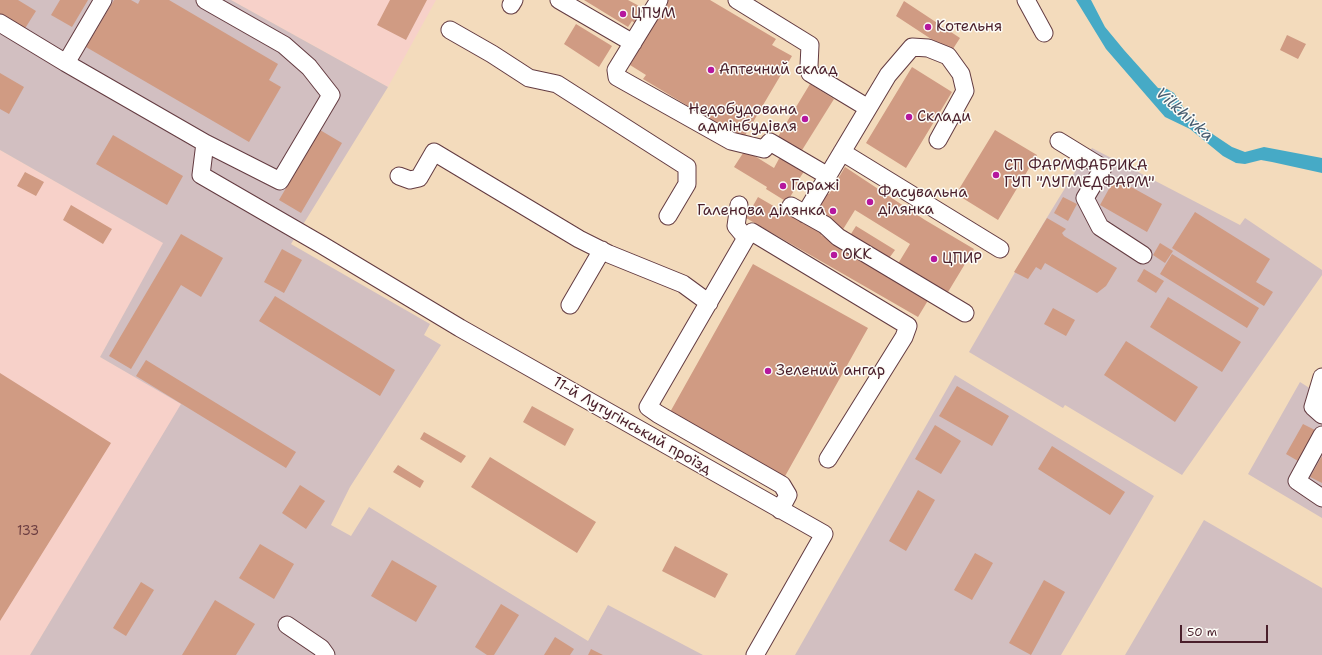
<!DOCTYPE html>
<html>
<head>
<meta charset="utf-8">
<style>
  body { margin:0 }
  #map { position:relative; width:1322px; height:655px; overflow:hidden; background:#f3dbbc; font-family:"Shantell Sans",sans-serif }
  canvas { display:block }
  .scale { position:absolute; left:1180px; top:625px; width:88px; height:18px; box-sizing:border-box; border:2px solid #4a1f2b; border-top:0; padding-left:5px; font-size:12px; line-height:14px; white-space:nowrap; color:#4a1f2b; -webkit-text-stroke:3px #fdfcf7; paint-order:stroke }
</style>
</head>
<body>
<div id="map">
<canvas width="1322" height="655"></canvas>
<div class="scale">50 m</div>
</div>
<script>
const ctx = document.querySelector('canvas').getContext('2d');
ctx.lineJoin = 'round';
function fillPath(path, color) { ctx.fillStyle = color; ctx.fill(path, 'evenodd'); }
const toPath = rows => new Path2D(rows.map(r => 'M' + r).join(''));
function strokePath(path, color, width, dash) { ctx.strokeStyle = color; ctx.lineWidth = width; ctx.lineCap = dash ? 'butt' : 'round'; ctx.setLineDash(dash || []); ctx.stroke(path); }
function write(font, color, halo, rows, align = 'center') {
  ctx.font = font + ' "Shantell Sans",sans-serif'; ctx.lineWidth = 3; ctx.setLineDash([]); ctx.textBaseline = 'middle'; ctx.strokeStyle = halo; ctx.fillStyle = color; for (const [text, x, y, turn = 0] of rows) {
    ctx.save(); ctx.translate(x, y); ctx.rotate((+turn || 0) * Math.PI / 180); ctx.textAlign = isNaN(turn) ? turn : align; if (halo) ctx.strokeText(text, 0, 0); ctx.fillText(text, 0, 0); ctx.restore();
  }
}
fillPath(toPath([
  [231,0,436,0,388,87],
  [0,150,164,243,100,357,183,404,30,655,0,655]
]), '#f7d1c9');
fillPath(toPath([
  [0,0,231,0,388,87,291,244,430,324,424,335,441,345,350,487,331,525,351,536,369,507,588,641,608,605,703,655,30,655,181,404,100,357,163,243,0,150],
  [1092,148,1240,225,1245,218,1322,270,1322,275,1182,475,1065,405,1063,408,969,352,1043,224,1081,162],
  [955,375,1154,496,1061,655,795,655],
  [1300,382,1322,396,1322,518,1248,474],
  [1204,520,1322,588,1322,655,1125,655]
]), '#d2bfc1');
fillPath(toPath([
  [1076,0,1091,0,1105,27,1124,50,1158,88,1167,89,1174,93,1187,113,1214,135,1232,147,1245,152,1264,147,1322,158,1322,173,1272,162,1261,160,1245,164,1236,163,1223,156,1190,129,1165,117,1106,49]
]), '#46aac6');
fillPath(toPath([
  [0,0,18,0,36,11,24,30,0,15],
  [60,0,88,0,72,27,51,15],
  [114,0,131,0,138,4,140,0,169,0,278,64,269,80,281,87,249,142,86,47],
  [390,0,427,0,406,40,377,25],
  [584,0,628,0,641,7,638,13,642,15,636,24,632,21,628,27],
  [668,0,710,0,776,39,772,45,792,56,743,139,643,79,646,75,630,65],
  [904,1,960,38,951,52,896,16],
  [576,24,612,46,599,67,564,44],
  [1287,35,1306,44,1298,59,1280,50],
  [912,67,952,92,906,168,866,143],
  [0,73,24,87,9,114,0,109],
  [810,84,834,99,799,155,776,140],
  [320,130,342,143,301,213,279,200],
  [995,130,1037,155,998,220,956,194],
  [113,135,183,176,167,205,96,164],
  [745,150,774,168,781,155,805,170,797,182,798,184,787,202,766,189,767,187,734,167],
  [845,167,925,220,974,249,945,297,930,297,918,317,746,218,758,197,789,215,792,209,825,228,821,235,905,283,896,267,910,244,855,210,842,231,811,213,822,194,829,194],
  [25,172,44,182,36,196,17,186],
  [1115,178,1162,204,1147,232,1100,205],
  [1063,197,1077,204,1068,221,1054,213],
  [71,205,112,229,103,244,63,220],
  [1195,212,1270,259,1256,282,1273,292,1264,306,1172,248],
  [1047,218,1066,229,1062,233,1064,236,1117,268,1106,286,1097,293,1045,263,1041,270,1036,267,1028,279,1014,272],
  [856,226,895,250,887,261,849,237],
  [181,234,223,258,201,297,181,285,131,369,109,356],
  [1160,243,1173,251,1165,263,1153,255],
  [282,249,302,260,284,293,264,282],
  [1172,254,1259,308,1247,328,1160,274],
  [753,264,868,328,784,478,669,414],
  [1144,269,1164,281,1156,293,1137,281],
  [275,296,395,370,380,396,259,321],
  [1168,297,1241,342,1222,372,1150,327],
  [1053,308,1075,320,1066,336,1044,324],
  [1126,341,1198,387,1175,422,1104,375],
  [146,360,296,452,286,468,136,376],
  [0,373,111,443,0,621],
  [957,386,1009,416,992,446,939,416],
  [532,406,574,429,565,446,523,422],
  [1303,424,1315,430,1298,461,1286,454],
  [935,425,961,441,941,474,915,459],
  [424,432,466,456,461,463,420,439],
  [1052,446,1125,492,1110,515,1038,469],
  [1322,456,1322,483,1310,477],
  [490,457,596,522,577,553,471,487],
  [398,465,424,481,420,488,393,472],
  [300,485,325,501,306,529,282,513],
  [918,490,935,500,906,551,889,541],
  [260,544,294,564,274,599,239,578],
  [675,546,728,574,715,598,662,571],
  [975,553,993,563,972,600,954,590],
  [392,560,437,586,416,622,371,596],
  [1044,580,1065,592,1031,655,1009,643],
  [141,582,154,590,126,636,113,628],
  [215,600,255,624,236,655,182,655],
  [501,604,519,615,494,655,487,655,475,647],
  [555,637,574,649,570,655,544,655],
  [591,649,603,655,588,655]
]), '#d09b83');
const minor = toPath([
  [205,0,284,45,309,67,331,95,280,181,205,143],
  [559,0,633,43],
  [659,0,616,70,617,77,731,141,764,149,770,142,828,176],
  [737,0,810,45,809,66,810,73,868,108],
  [1026,0,1044,33],
  [511,5,514,0],
  [0,23,66,63,205,143,201,175,322,245,460,328,824,534,755,655],
  [450,30,492,54,529,78,557,84,687,167,687,184,668,216],
  [66,63,103,0],
  [1059,141,1103,168,1085,198,1100,227,1143,255],
  [842,152,1000,249],
  [399,176,410,180,419,178,434,152,579,239,609,254,683,284,709,303],
  [739,205,736,226,746,238],
  [791,206,825,225,838,237,965,313],
  [805,214,888,75,912,47,928,48,948,56,961,74,965,91,938,140],
  [570,305,602,250],
  [1322,377,1313,407,1322,415],
  [1322,435,1297,481,1322,498],
  [780,510,788,495,782,485,658,414,648,407,746,238,752,232,908,326,904,337,828,459],
  [287,625,321,648,326,655]
]);
strokePath(minor, '#633b41', 19);
strokePath(minor, '#fff', 17);
for (const [x, y, r, color] of [
  [623,14,4,"#b5179e"],
  [928,27,4,"#b5179e"],
  [711,70,4,"#b5179e"],
  [909,117,4,"#b5179e"],
  [805,119,4,"#b5179e"],
  [996,175,4,"#b5179e"],
  [783,186,4,"#b5179e"],
  [870,202,4,"#b5179e"],
  [833,211,4,"#b5179e"],
  [834,255,4,"#b5179e"],
  [934,259,4,"#b5179e"],
  [768,371,4,"#b5179e"]
]) { const dot = new Path2D(); dot.arc(x, y, r, 0, 2 * Math.PI); ctx.fillStyle = color; ctx.fill(dot); strokePath(dot, '#fdfcf7', 1.5); }
write('13px', '#6c3e41', null, [
  ["133",28,532]
]);
write('15px', '#4a1f2b', '#fdfcf7', [
  ["ЦПУМ",631,14],
  ["Котельня",936,27],
  ["Аптечний склад",719,70],
  ["Недобудована",797,110,"right"],
  ["адмінбудівля",797,127,"right"],
  ["Склади",917,117],
  ["СП ФАРМФАБРИКА",1004,166],
  ["ГУП \"ЛУГМЕДФАРМ\"",1004,183],
  ["Гаражі",791,186],
  ["Фасувальна",878,193],
  ["ділянка",878,210],
  ["Галенова ділянка",825,211,"right"],
  ["ОКК",842,255],
  ["ЦПИР",942,259],
  ["Зелений ангар",776,371]
], 'left');
write('15px', '#4a1f2b', '#fdfcf7', [
  ["11-й Лутугінський проїзд",632,426,30]
]);
write('italic 16px', '#485e71', '#fdfcf7', [
  ["Vilkhivka",1184,115,42]
]);
</script>
</body>
</html>
